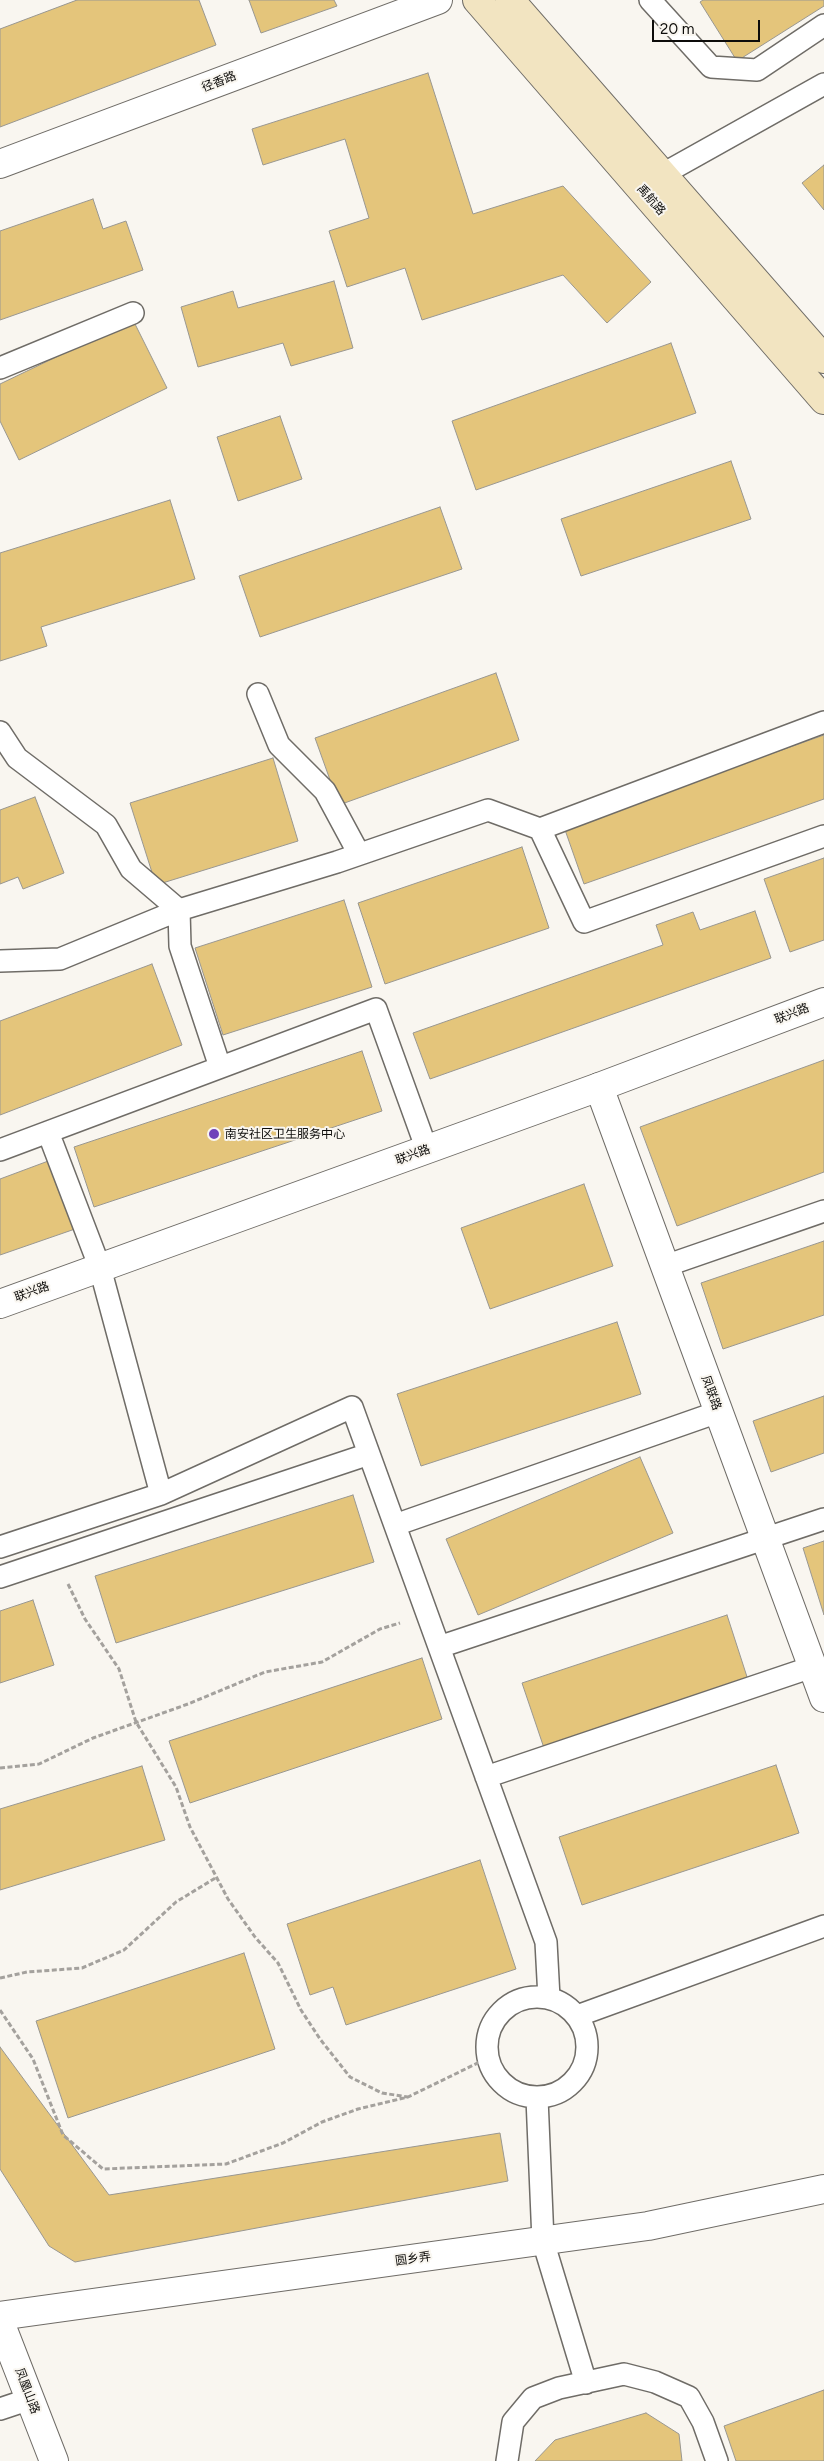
<!DOCTYPE html>
<html>
<head>
<meta charset="utf-8">
<style>
  body { margin:0 }
  #map { position:relative; width:824px; height:2461px; overflow:hidden; background:#f9f6f0; font-family:Figtree,sans-serif }
  canvas { display:block }
  .scale { position:absolute; left:652px; top:20px; width:108px; height:22px; box-sizing:border-box; border:2px solid #0d0c0a; border-top:0; padding-left:6px; font-size:15px; line-height:18px; white-space:nowrap; color:#0d0c0a; -webkit-text-stroke:4px #f9f6f0; paint-order:stroke }
</style>
</head>
<body>
<div id="map">
<canvas width="824" height="2461"></canvas>
<div class="scale">20 m</div>
</div>
<script>
const ctx = document.querySelector('canvas').getContext('2d');
ctx.lineJoin = 'round';
function fillPath(path, color) { ctx.fillStyle = color; ctx.fill(path, 'evenodd'); }
const toPath = rows => new Path2D(rows.map(r => 'M' + r).join(''));
function strokePath(path, color, width, dash) { ctx.strokeStyle = color; ctx.lineWidth = width; ctx.lineCap = dash ? 'butt' : 'round'; ctx.setLineDash(dash || []); ctx.stroke(path); }
function write(font, color, halo, rows, align = 'center') {
  ctx.font = font + ' Figtree,"Noto Sans SC",sans-serif'; ctx.lineWidth = 4; ctx.setLineDash([]); ctx.textBaseline = 'middle'; ctx.strokeStyle = halo; ctx.fillStyle = color; for (const [text, x, y, turn = 0] of rows) {
    ctx.save(); ctx.translate(x, y); ctx.rotate((+turn || 0) * Math.PI / 180); ctx.textAlign = isNaN(turn) ? turn : align; if (halo) ctx.strokeText(text, 0, 0); ctx.fillText(text, 0, 0); ctx.restore();
  }
}
const building = toPath([
  [77,0,199,0,216,45,0,127,0,29,77,0],
  [249,0,334,0,337,6,261,33,249,0],
  [703,0,824,0,824,6,737,61,700,2,703,0],
  [428,73,473,214,563,186,651,282,607,323,563,275,422,320,405,268,347,287,329,231,369,218,345,139,263,165,252,129,428,73],
  [824,165,824,210,802,183,824,165],
  [93,199,103,229,126,221,143,270,0,320,0,231,93,199],
  [334,281,353,348,291,366,283,343,198,367,181,307,233,291,238,308,334,281],
  [133,320,167,388,19,460,0,421,0,384,133,320],
  [671,343,696,413,476,490,452,421,671,343],
  [280,416,302,479,238,501,217,437,280,416],
  [731,461,751,519,581,576,561,519,731,461],
  [170,500,195,579,41,627,47,646,0,661,0,553,170,500],
  [440,507,462,569,260,637,239,576,440,507],
  [496,673,519,740,339,805,315,738,496,673],
  [824,735,824,799,584,884,564,827,824,735],
  [273,758,298,841,156,885,130,803,273,758],
  [35,797,64,873,23,889,18,877,0,884,0,810,35,797],
  [522,847,549,928,385,984,358,903,522,847],
  [824,858,824,940,790,952,764,879,824,858],
  [344,900,372,987,223,1035,195,948,344,900],
  [755,911,771,958,430,1079,413,1033,663,945,656,925,693,912,700,930,755,911],
  [152,964,182,1045,0,1115,0,1021,152,964],
  [362,1051,382,1111,94,1207,74,1147,362,1051],
  [824,1060,824,1172,677,1226,640,1127,824,1060],
  [51,1160,75,1229,0,1255,0,1179,51,1160],
  [584,1184,613,1266,490,1309,461,1228,584,1184],
  [824,1241,824,1315,723,1349,701,1283,824,1241],
  [617,1322,641,1394,421,1466,397,1394,617,1322],
  [824,1396,824,1453,771,1472,753,1421,824,1396],
  [640,1457,673,1533,478,1615,446,1539,640,1457],
  [353,1495,374,1562,116,1643,95,1576,353,1495],
  [824,1541,824,1615,803,1548,824,1541],
  [33,1600,54,1665,0,1683,0,1611,33,1600],
  [727,1615,749,1683,545,1751,522,1683,727,1615],
  [422,1658,442,1719,190,1803,169,1741,422,1658],
  [776,1765,799,1833,582,1905,559,1837,776,1765],
  [142,1766,165,1840,0,1890,0,1809,142,1766],
  [480,1860,516,1969,346,2025,333,1987,310,1995,287,1924,480,1860],
  [244,1953,275,2049,68,2118,36,2021,244,1953],
  [0,2047,109,2195,500,2133,508,2181,75,2262,49,2246,0,2169,0,2047],
  [824,2390,824,2461,736,2461,724,2426,824,2390],
  [646,2413,679,2434,682,2461,535,2461,555,2440,646,2413]
]);
fillPath(building, '#e4c57b');
strokePath(building, '#999791', 1);
const service = toPath([
  [650,0,711,67,757,70,824,25],
  [663,174,824,84],
  [0,368,133,313],
  [258,694,279,745,325,791,359,854],
  [0,732,17,758,106,825,131,869,179,910,337,862,488,810,540,829,584,922,824,836],
  [540,829,824,722],
  [0,961,60,959,179,910,180,946,220,1067],
  [48,1132,100,1268,161,1494],
  [0,1150,376,1009,427,1150],
  [665,1266,824,1211],
  [395,1525,718,1412],
  [0,1547,161,1494,352,1407,546,1942,549,1998],
  [0,1577,369,1454],
  [439,1647,824,1519],
  [486,1777,812,1667],
  '487 2047a50 50 0 1 1 100 0a50 50 0 1 1-100 0Z',
  [577,2016,824,1926],
  [537,2098,543,2241,586,2383],
  [0,2409,30,2399],
  [507,2461,513,2422,533,2398,559,2388,624,2374,655,2382,689,2397,703,2422,717,2461]
]);
const minor = toPath([
  [0,164,438,0],
  [599,1087,824,1698],
  [0,2316,648,2226,824,2189]
]);
const tertiary = toPath([
  [0,1304,599,1087,824,1002],
  [0,2322,54,2461]
]);
const secondary = toPath([
  [477,0,824,400],
  [510,0,824,359]
]);
strokePath(service, '#6f6c67', 24);
strokePath(minor, '#6f6c67', 30);
strokePath(tertiary, '#6f6c67', 30);
strokePath(secondary, '#6f6c67', 30);
strokePath(toPath([
  [68,1584,85,1619,119,1669,136,1722,176,1787,190,1827,228,1899,255,1937,278,1963,301,2010,320,2039,350,2077,382,2093,408,2097],
  [0,1768,39,1764,93,1738,188,1704,265,1672,322,1662,380,1629,400,1623],
  [0,1978,27,1972,82,1968,124,1950,176,1902,217,1877],
  [0,2010,33,2059,63,2135,103,2169,226,2164,283,2143,322,2122,358,2109,408,2097,488,2058]
]), '#a4a19d', 3, [5, 2.5]);
strokePath(service, '#fff', 21);
strokePath(minor, '#fff', 28);
strokePath(tertiary, '#fff', 28);
strokePath(secondary, '#f2e4c1', 28);
for (const [x, y, r, color] of [
  [214,1134,6,"#6f42ba"]
]) { const dot = new Path2D(); dot.arc(x, y, r, 0, 2 * Math.PI); ctx.fillStyle = color; ctx.fill(dot); strokePath(dot, '#f9f6f0', 2); }
write('12px', '#0d0c0a', '#f9f6f0', [
  ["径香路",219,82,-21],
  ["禹航路",651,200,49],
  ["联兴路",792,1014,-21],
  ["联兴路",413,1155,-20],
  ["联兴路",32,1292,-20],
  ["凤联路",711,1393,70],
  ["圆乡弄",413,2259,-8],
  ["凤凰山路",27,2391,69]
]);
write('12px', '#0d0c0a', '#f9f6f0', [
  ["南安社区卫生服务中心",225,1134]
], 'left');
</script>
</body>
</html>
